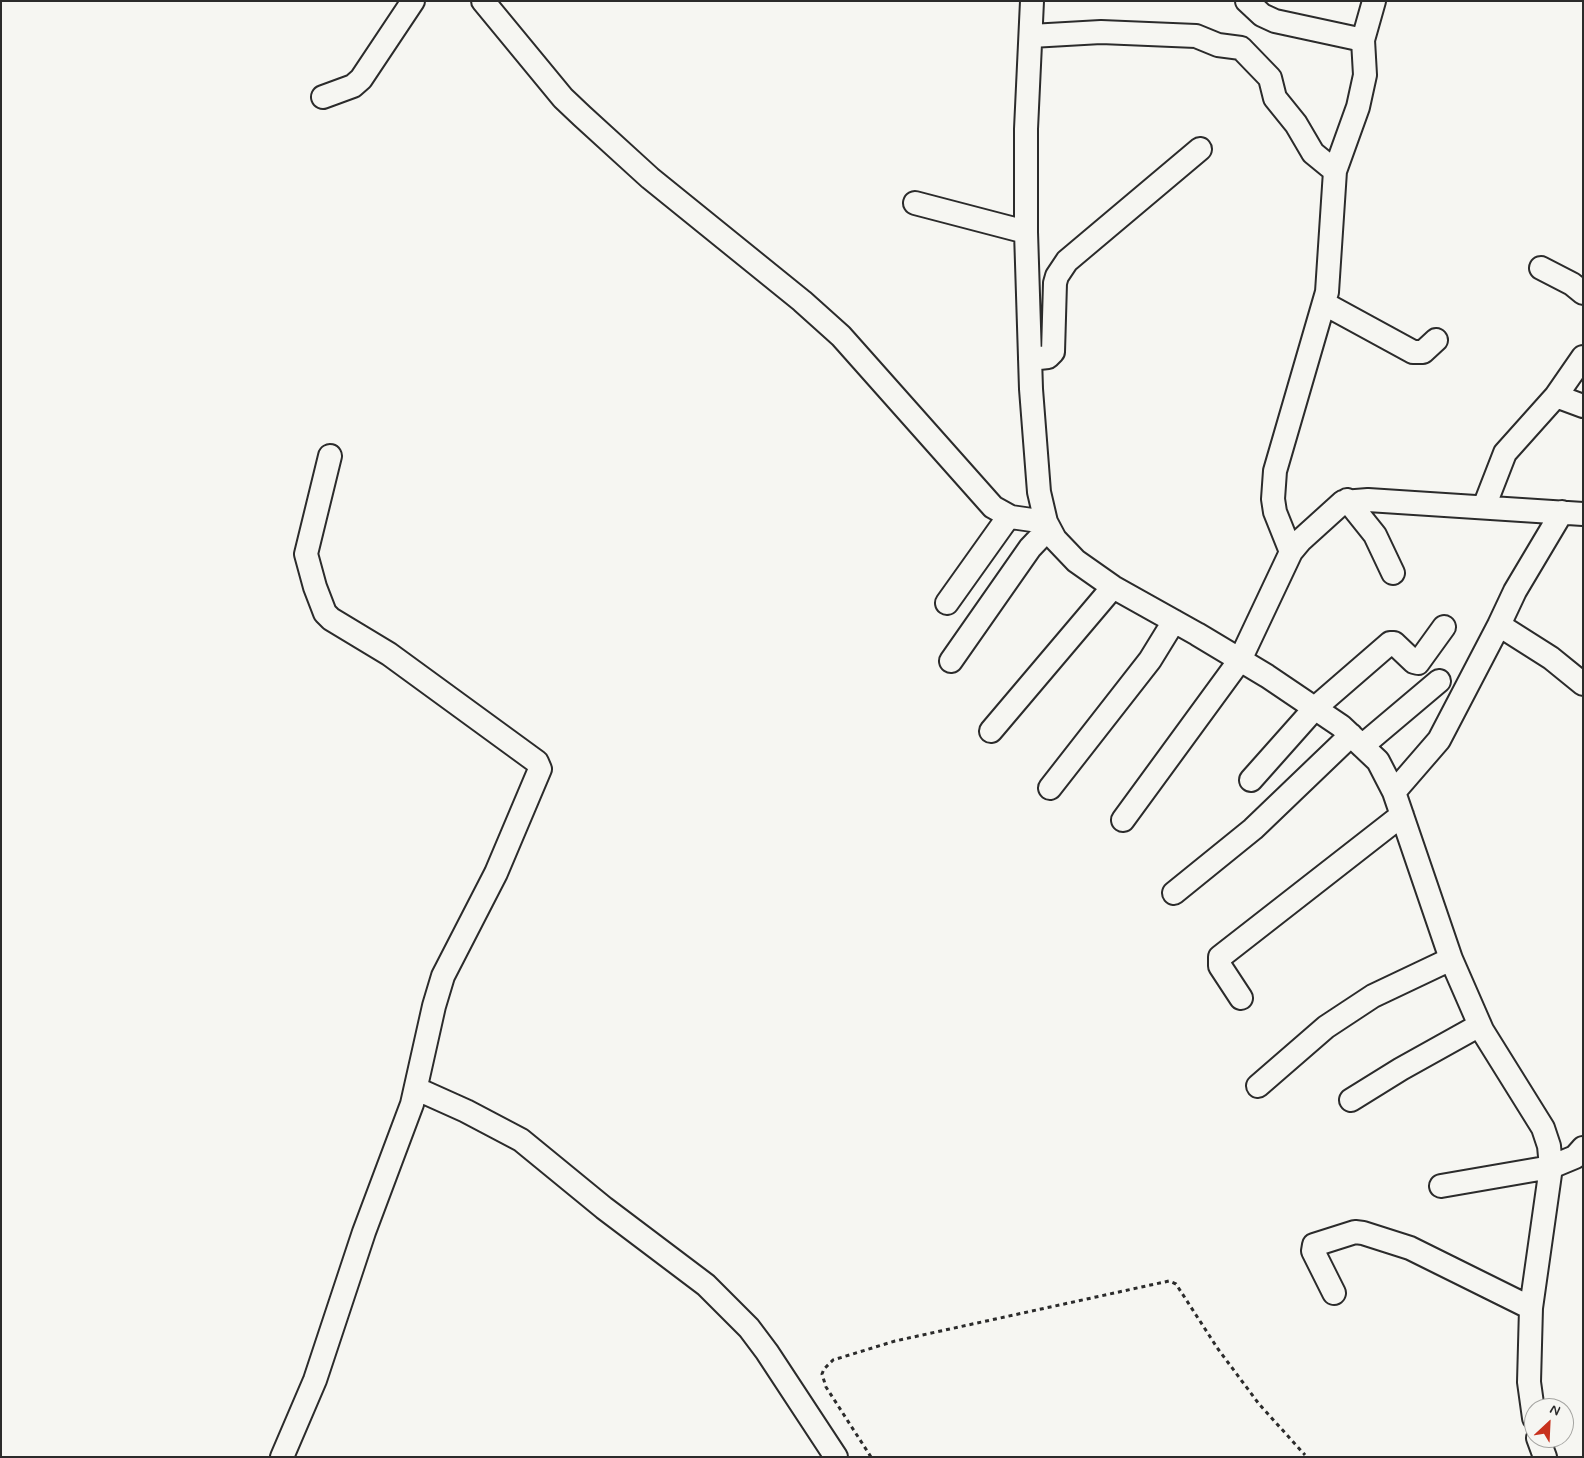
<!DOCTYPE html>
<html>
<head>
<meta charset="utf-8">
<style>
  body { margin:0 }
  #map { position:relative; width:1584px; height:1458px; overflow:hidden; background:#f6f6f2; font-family:Mynerve,sans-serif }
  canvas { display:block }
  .frame { position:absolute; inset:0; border:2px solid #2b2b2b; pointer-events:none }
  .north { position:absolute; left:1524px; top:1398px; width:50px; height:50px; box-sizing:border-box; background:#f6f6f2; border:1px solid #a5a5a2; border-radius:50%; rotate:25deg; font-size:14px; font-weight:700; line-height:20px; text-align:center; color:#2b2b2b }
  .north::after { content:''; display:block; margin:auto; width:18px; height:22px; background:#c8321e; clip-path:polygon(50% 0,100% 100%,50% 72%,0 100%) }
</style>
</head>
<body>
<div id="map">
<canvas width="1584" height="1458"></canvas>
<div class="frame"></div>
<div class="north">N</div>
</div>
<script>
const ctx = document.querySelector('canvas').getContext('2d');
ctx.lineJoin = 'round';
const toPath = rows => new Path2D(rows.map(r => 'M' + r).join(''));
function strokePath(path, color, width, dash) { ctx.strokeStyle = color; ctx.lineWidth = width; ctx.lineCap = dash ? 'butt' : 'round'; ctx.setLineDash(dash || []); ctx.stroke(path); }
const minor = toPath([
  [483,1,563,98,582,116,650,178,802,301,841,336,993,507,1011,517,1046,522],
  [1032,1,1026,129,1026,232,1031,389,1039,492,1046,522,1055,539,1076,561,1113,587,1197,634,1267,676,1341,726,1378,761,1394,792,1451,959,1482,1030,1543,1128,1549,1146,1551,1167,1531,1308,1529,1382,1534,1418],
  [1247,1,1262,15,1275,21,1363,40],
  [1031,36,1101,32,1196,36,1218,45,1241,48,1270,78,1275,98,1296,124,1313,153,1335,171],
  [323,97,353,86,361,79,413,1],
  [915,203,1026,232],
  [1541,268,1572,284,1583,293],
  [1325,304,1413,352,1423,352,1436,340],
  [1030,359,1048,357,1053,352,1055,283,1057,276,1067,261,1200,149],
  [1556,396,1583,406],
  [1347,500,1375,535,1393,573],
  [1484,507,1505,453,1556,396,1583,357],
  [1291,552,1275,512,1273,499,1275,471,1327,292,1335,171,1358,107,1365,75,1363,40,1374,1],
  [947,603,1009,516],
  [1499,625,1551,658,1583,684],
  [951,661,1030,548,1049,528],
  [991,731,1113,587],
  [1362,746,1439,681],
  [1251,780,1315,708,1390,643,1394,643,1414,662,1418,663,1444,627],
  [1050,788,1150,660,1174,621],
  [1394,792,1439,740,1499,625,1515,591,1562,512],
  [1123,820,1240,660,1291,552,1301,540,1343,502,1368,500,1583,514],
  [1174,893,1253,829,1351,735],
  [1241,998,1220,966,1220,957,1402,815],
  [1258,1086,1326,1027,1373,996,1451,959],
  [417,1089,466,1111,521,1140,604,1208,706,1285,749,1328,767,1352,836,1457],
  [1351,1100,1401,1069,1480,1025],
  [1441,1186,1551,1167,1575,1157,1583,1148],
  [1334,1293,1313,1251,1314,1245,1355,1232,1363,1233,1410,1248,1531,1308],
  [1538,1438,1545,1457],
  [282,1457,315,1380,364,1232,412,1104,434,1006,443,976,496,873,540,769,537,762,389,654,331,619,325,613,315,587,306,554,330,456]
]);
strokePath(minor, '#2b2b2b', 26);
strokePath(toPath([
  [871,1457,826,1387,822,1374,824,1369,833,1360,895,1341,1169,1281,1176,1284,1218,1349,1259,1404,1305,1455]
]), '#2b2b2b', 3, [4, 4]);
strokePath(minor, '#f6f6f2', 22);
</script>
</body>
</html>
